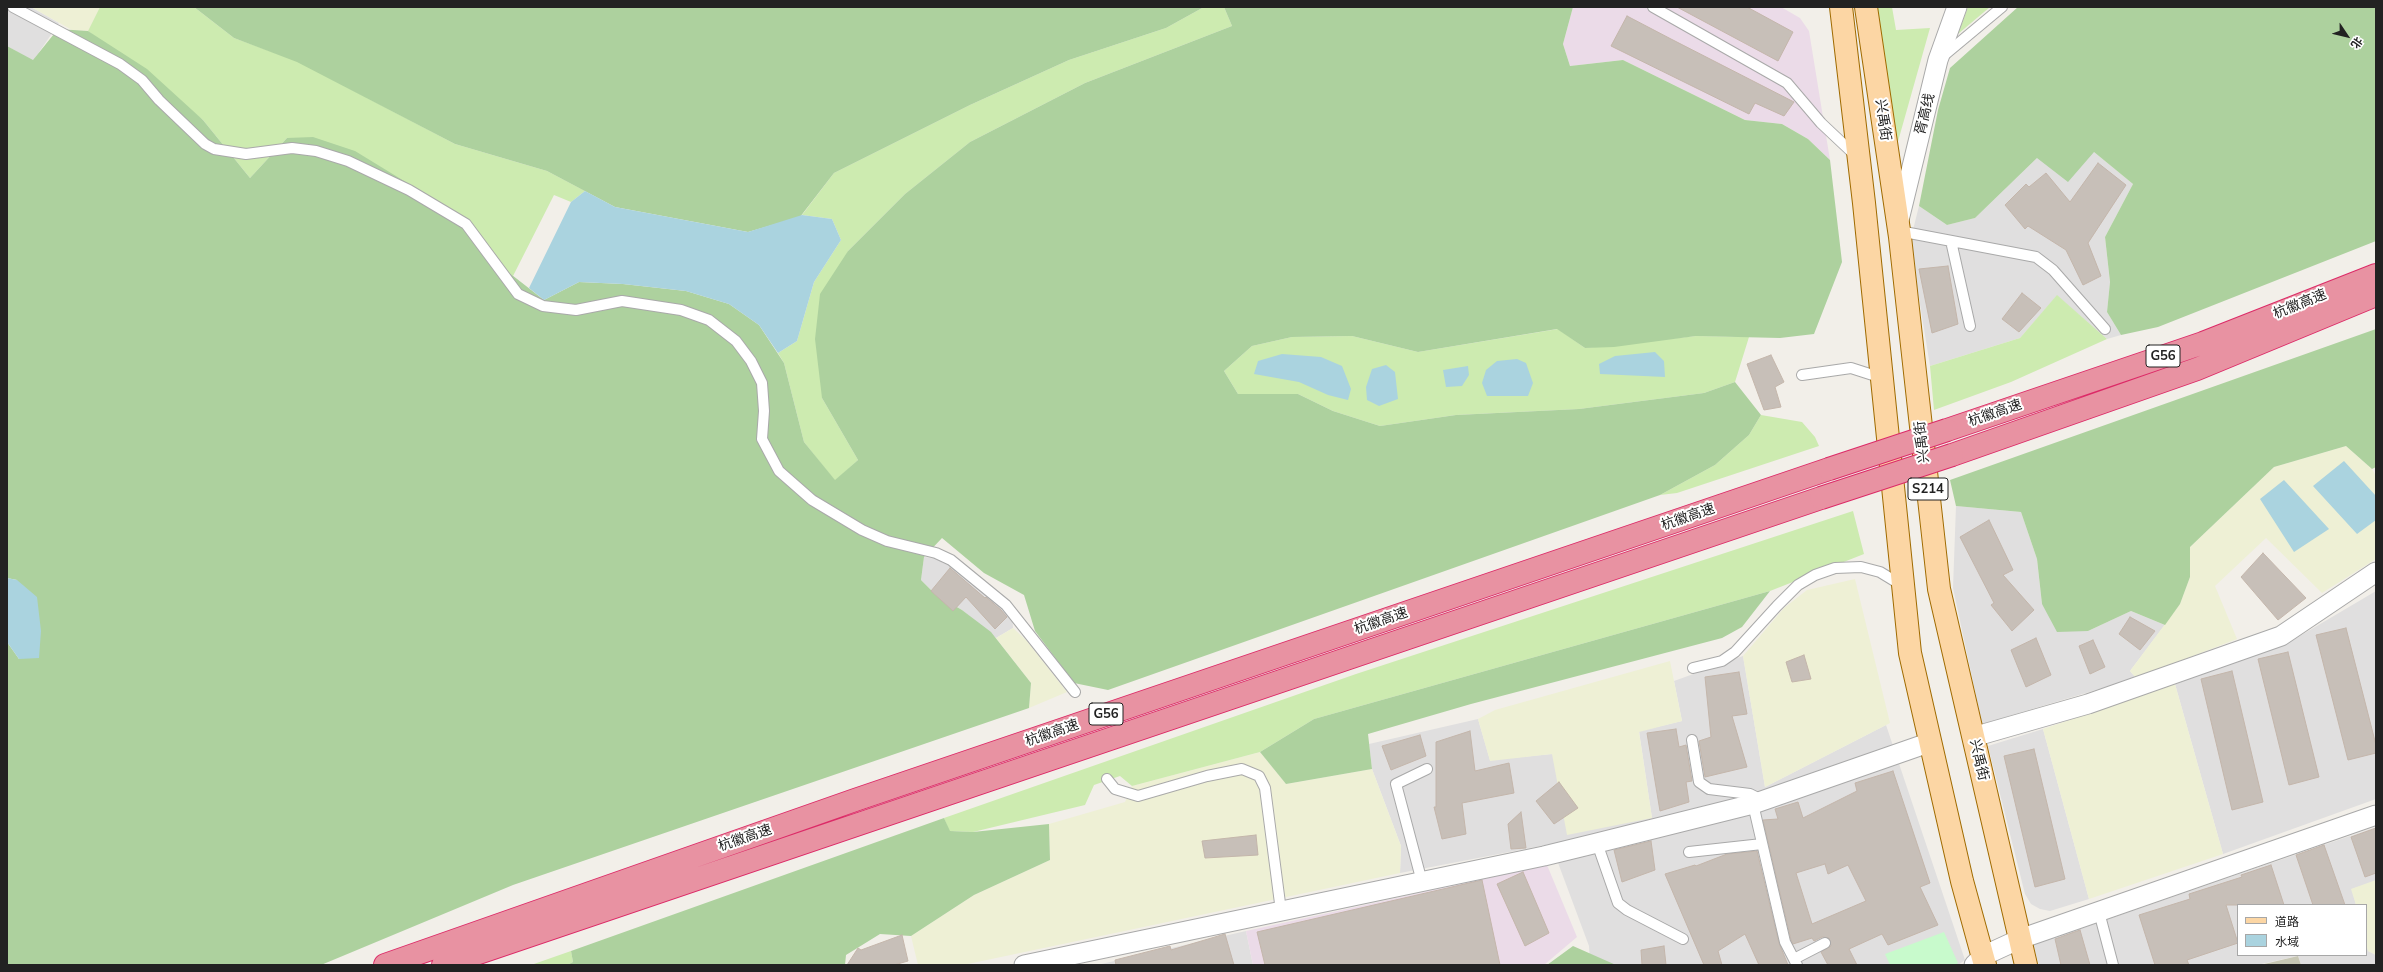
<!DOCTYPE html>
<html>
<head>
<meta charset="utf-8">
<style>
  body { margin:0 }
  #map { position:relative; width:2383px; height:972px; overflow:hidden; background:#f2efe9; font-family:Mulish,"Noto Sans SC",sans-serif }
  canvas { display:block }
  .frame { position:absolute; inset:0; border:8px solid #222; pointer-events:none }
  .legend { position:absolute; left:2237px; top:904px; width:130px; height:52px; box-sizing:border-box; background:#fff; border:1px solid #a7a7a7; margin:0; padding:5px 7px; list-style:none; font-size:12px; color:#222 }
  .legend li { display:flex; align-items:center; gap:8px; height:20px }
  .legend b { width:20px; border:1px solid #a7a7a7 }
  .north { position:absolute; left:2327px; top:16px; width:40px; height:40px; -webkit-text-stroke:3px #fff; paint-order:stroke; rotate:125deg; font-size:11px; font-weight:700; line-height:16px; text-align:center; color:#222 }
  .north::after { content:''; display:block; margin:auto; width:14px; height:18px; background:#222; clip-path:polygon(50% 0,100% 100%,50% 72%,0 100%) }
</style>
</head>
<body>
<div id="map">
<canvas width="2383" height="972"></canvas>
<div class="frame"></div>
<ul class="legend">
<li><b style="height:5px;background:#fcd6a4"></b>道路</li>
<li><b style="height:11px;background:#aad3df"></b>水域</li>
</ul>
<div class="north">北</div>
</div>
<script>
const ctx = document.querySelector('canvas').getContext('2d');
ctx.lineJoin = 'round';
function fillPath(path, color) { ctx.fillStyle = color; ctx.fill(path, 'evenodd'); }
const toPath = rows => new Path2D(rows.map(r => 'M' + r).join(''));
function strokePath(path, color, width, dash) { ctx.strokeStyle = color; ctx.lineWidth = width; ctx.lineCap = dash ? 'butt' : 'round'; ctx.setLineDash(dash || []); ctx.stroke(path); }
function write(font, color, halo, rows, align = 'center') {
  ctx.font = font + ' Mulish,"Noto Sans SC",sans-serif'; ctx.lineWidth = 4; ctx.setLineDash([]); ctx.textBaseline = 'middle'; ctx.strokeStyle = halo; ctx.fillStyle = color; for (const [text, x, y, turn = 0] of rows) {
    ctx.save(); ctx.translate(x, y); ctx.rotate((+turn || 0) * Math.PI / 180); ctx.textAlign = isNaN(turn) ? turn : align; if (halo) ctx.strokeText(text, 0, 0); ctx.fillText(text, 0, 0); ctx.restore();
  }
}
fillPath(toPath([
  [7,7,31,7,59,23,33,61,7,46],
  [2094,152,2133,184,2105,237,2110,282,2107,312,2121,335,2107,339,2057,296,2020,338,1930,366,1910,242,1919,206,1947,225,1975,218,2037,158],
  [1956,506,2021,512,2037,559,2042,604,2088,631,2131,611,2165,625,2130,671,2136,678,1982,724,1953,588],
  [924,557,951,560,1012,610,1013,628,996,638,962,610,936,595,921,580],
  [2376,591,2376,799,2223,854,2175,684,2288,643],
  [1743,656,1765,787,1886,725,1965,960,1958,965,1590,965,1589,946,1551,844,1400,873,1401,846,1372,769,1369,744,1478,719,1490,760,1552,754,1652,818,1639,731,1682,721,1674,681],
  [2043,729,2089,899,2050,911,2040,909,2031,904,2025,894,1988,746],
  [2376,827,2376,881,2352,889,2356,905,2238,905,2238,955,2366,955,2366,943,2368,951,2376,955,2376,965,2301,965,2298,956,2257,965,2039,965,2033,945],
  [1246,931,1253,965,1097,965]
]), '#e0dfdf');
fillPath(toPath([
  [1573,7,1781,7,1800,18,1809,31,1830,160,1808,139,1782,124,1745,120,1623,60,1570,66,1563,44],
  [1547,865,1577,937,1544,965,1253,965,1246,931]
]), '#ebdbe8');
fillPath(toPath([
  [2298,956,2301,965,2260,965]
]), '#c7c7b4');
fillPath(toPath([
  [31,7,100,7,88,31,72,30],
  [2346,446,2372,469,2376,476,2376,559,2322,593,2266,538,2215,586,2237,639,2136,678,2130,671,2180,604,2190,577,2190,547,2274,467],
  [1855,579,1890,723,1765,787,1743,656,1784,608,1807,590],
  [1013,628,1026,640,1067,692,1029,708,1031,683,996,638],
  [1670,661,1682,721,1639,732,1652,818,1567,835,1552,754,1490,761,1478,719,1495,710],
  [2175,684,2223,854,2089,899,2043,729],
  [1260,752,1286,784,1372,769,1401,846,1400,873,963,965,918,965,911,936,974,895,1050,860,1049,824,1125,802,1132,786],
  [2376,880,2376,955,2368,951,2366,943,2366,905,2356,905,2351,889]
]), '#eef0d5');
fillPath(toPath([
  [100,7,194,7,234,38,297,61,455,144,547,171,585,191,571,202,554,195,513,276,485,254,287,138,250,178,203,120,88,31],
  [1204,7,1224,7,1232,26,1085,83,970,142,905,194,848,251,822,398,858,460,835,481,804,442,784,363,778,353,797,341,814,282,841,240,832,219,802,215,834,173,970,105,1069,60,1166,28],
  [1875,7,1892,7,1896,30,1930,28,1897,145],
  [1968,7,1990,7,1958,34],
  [2057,295,2107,339,2011,382,1934,410,1930,366,2020,338],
  [1558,329,1585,348,1696,336,1749,337,1735,382,1704,393,1579,409,1456,415,1380,426,1333,411,1298,394,1238,394,1224,371,1252,346,1292,337,1352,336,1418,352],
  [1761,415,1802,422,1815,437,1819,446,1677,493,1660,495,1715,465,1749,435],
  [1853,511,1864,554,1770,591,1314,719,1260,752,1132,786,1120,776,1094,785,1085,805,973,832,949,831,944,818,1356,674],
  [571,951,573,962,567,965,531,965]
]), '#cdebb0');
fillPath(toPath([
  [194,7,1204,7,1166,28,1069,60,970,105,834,173,800,217,748,232,615,207,547,171,455,144,297,62,234,38],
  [1224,7,1573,7,1563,44,1570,66,1623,60,1745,120,1782,124,1808,139,1830,160,1842,262,1814,334,1780,338,1696,336,1614,347,1585,348,1557,329,1418,352,1352,336,1292,337,1252,346,1224,371,1238,394,1298,394,1333,411,1380,426,1456,415,1579,409,1704,393,1735,382,1761,415,1749,435,1715,465,1660,495,1108,690,1074,683,1035,631,1024,595,984,573,942,538,924,557,921,580,936,595,962,610,991,632,1031,683,1029,708,513,885,321,965,7,965,7,642,19,659,17,580,7,578,7,46,33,60,58,29,88,31,147,69,203,120,250,178,287,138,313,137,355,151,409,184,445,209,485,254,544,300,579,282,623,284,686,291,729,304,759,325,784,363,804,442,835,480,858,460,822,398,815,339,820,294,848,251,905,194,970,142,1085,83,1232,26],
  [2018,7,2376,7,2376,241,2158,327,2121,335,2107,312,2110,282,2105,237,2133,184,2094,152,2068,182,2037,158,1975,218,1947,225,1919,206,1938,110,1950,68],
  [2376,329,2376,467,2372,469,2346,446,2274,467,2190,547,2190,577,2180,604,2165,625,2131,611,2088,631,2057,632,2042,604,2037,559,2021,512,1956,506,1950,480],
  [1770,591,1742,627,1722,638,1471,704,1368,734,1372,769,1286,784,1260,752,1314,719],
  [944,818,950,831,973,832,1049,824,1050,860,974,895,911,936,880,934,846,955,845,965,567,965,573,962,571,951],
  [1573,946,1616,965,1547,965]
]), '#add19e');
fillPath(toPath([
  [1944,932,1958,963,1955,965,1890,965,1885,954]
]), '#c8facc');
fillPath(toPath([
  [585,191,615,207,748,232,802,215,832,219,841,240,814,282,797,341,778,353,759,325,729,304,686,291,623,284,579,282,544,300,529,288,571,202],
  [1655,352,1664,361,1665,377,1600,374,1599,364,1615,356],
  [1282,354,1321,357,1342,366,1351,389,1348,400,1328,395,1299,382,1254,374,1258,361],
  [1517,359,1526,363,1533,383,1528,396,1487,396,1482,383,1486,370,1497,361],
  [1386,365,1395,372,1398,399,1379,406,1367,400,1366,387,1372,369],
  [1468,366,1469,375,1462,386,1446,387,1443,370],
  [2344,461,2376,496,2376,520,2357,534,2313,486],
  [2284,480,2329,529,2294,552,2260,499],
  [7,578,17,580,37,597,41,631,39,658,19,659,7,642]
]), '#aad3df');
const building = toPath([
  [1677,7,1747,7,1793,32,1778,61,1677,7],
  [1627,16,1671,39,1794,102,1784,116,1755,103,1749,114,1611,46,1627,16],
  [2098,163,2126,185,2088,243,2101,276,2083,285,2066,250,2028,226,2025,229,2005,205,2026,184,2029,187,2046,173,2070,202,2098,163],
  [1948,266,1958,324,1932,333,1919,269,1948,266],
  [2022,293,2041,308,2019,332,2002,319,2022,293],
  [1771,355,1784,382,1775,387,1781,407,1764,410,1747,364,1771,355],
  [1989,520,2013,570,2003,575,2034,610,2012,631,1991,605,1994,603,1960,537,1989,520],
  [2263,553,2306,598,2278,620,2241,577,2263,553],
  [950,568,985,598,986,597,1001,610,1007,617,995,629,966,597,953,611,931,591,950,568],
  [2130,617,2155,631,2140,650,2119,634,2130,617],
  [2346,628,2376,745,2376,753,2348,760,2316,635,2346,628],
  [2036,638,2051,675,2026,687,2011,650,2036,638],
  [2093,640,2105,667,2090,674,2079,646,2093,640],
  [2288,652,2319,777,2289,785,2258,659,2288,652],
  [1804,655,1811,679,1792,682,1786,662,1804,655],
  [2232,671,2263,802,2232,810,2201,679,2232,671],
  [1739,672,1747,714,1732,716,1747,767,1705,777,1699,741,1711,737,1705,677,1739,672],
  [1676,729,1679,747,1686,745,1692,781,1686,782,1689,802,1660,811,1647,733,1676,729],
  [1470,731,1475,771,1509,763,1514,793,1462,803,1466,834,1442,839,1434,807,1436,807,1436,742,1470,731],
  [1420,735,1426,756,1391,770,1382,746,1420,735],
  [2034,749,2065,879,2035,887,2004,756,2034,749],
  [1893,771,1930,883,1920,887,1938,925,1888,945,1882,934,1849,949,1857,965,1828,965,1821,952,1831,946,1829,938,1822,937,1814,941,1812,938,1793,944,1791,940,1763,820,1778,819,1775,809,1798,802,1803,818,1857,791,1855,783,1893,771],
  [1825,864,1828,874,1848,865,1866,901,1812,924,1796,873,1825,864],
  [1559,782,1578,808,1554,824,1536,801,1559,782],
  [1521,812,1526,848,1511,849,1508,824,1521,812],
  [2376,828,2376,873,2365,877,2351,837,2376,828],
  [1256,835,1258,855,1205,858,1202,841,1256,835],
  [1651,841,1655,870,1622,882,1614,850,1651,841],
  [2324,845,2345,905,2313,905,2296,855,2324,845],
  [1757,851,1779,943,1788,965,1759,965,1745,934,1718,951,1722,965,1704,965,1665,874,1695,865,1696,866,1727,854,1757,851],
  [2271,865,2284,905,2226,905,2238,943,2187,960,2189,965,2155,965,2139,915,2190,899,2189,894,2242,877,2241,875,2271,865],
  [1523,872,1549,933,1525,946,1497,884,1523,872],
  [1482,880,1500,965,1265,965,1257,932,1482,880],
  [2080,930,2090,965,2061,965,2055,939,2080,930],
  [1225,934,1234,965,1116,965,1115,960,1170,946,1171,950,1225,934],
  [902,935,908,961,894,965,847,965,858,948,861,950,902,935],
  [1664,946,1666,965,1642,965,1641,950,1664,946]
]);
fillPath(building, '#c7bfb8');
strokePath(building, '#c4b6ab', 1);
const service = toPath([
  [13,7,120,64,142,80,159,100,205,144,214,149,246,154,292,148,316,151,348,161,409,190,466,224,518,294,543,306,576,310,622,301,681,310,709,320,736,341,751,361,762,383,764,411,762,439,779,471,812,500,862,530,887,541,936,553,951,560,1006,605,1075,692],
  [1653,7,1787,83,1821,123,1856,156],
  [1942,57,2002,7],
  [1899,231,2036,257,2053,270,2105,329],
  [1951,241,1970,326],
  [1802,375,1851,368,1882,378],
  [1693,668,1722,661,1735,652,1777,606,1798,585,1815,575,1835,568,1861,567,1880,572,1903,586],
  [1692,740,1699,782,1709,789,1750,794,1762,800],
  [1107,779,1115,789,1138,796,1207,776,1242,769,1259,776,1265,788,1281,911],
  [1753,804,1785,942,1797,965],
  [1597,843,1618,903,1627,910,1683,939],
  [1689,852,1762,844],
  [1422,882,1396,784,1427,769],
  [2099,912,2113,965],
  [1794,959,1825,943]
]);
const minor = toPath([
  [1899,220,1938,60,1957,7],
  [1973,737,2088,704,2281,636,2376,572],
  [1024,965,1544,856,1597,843,1753,804,1931,742],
  [1974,965,1983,956,2020,939,2376,815]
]);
const primary = toPath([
  [1841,7,1864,203,1910,653,1962,881,1985,965],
  [1866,7,1900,237,1939,589,2026,965]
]);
const motorway = toPath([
  [1947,430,2203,343,2376,275],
  [1952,455,2197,369,2376,295],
  [385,965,855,800,1829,469],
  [443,965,1821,498]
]);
strokePath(service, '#a9a9a9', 12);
strokePath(minor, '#a9a9a9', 21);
strokePath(primary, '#a06b00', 24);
strokePath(motorway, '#dc2a67', 24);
strokePath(service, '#fff', 10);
strokePath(minor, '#fff', 19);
strokePath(primary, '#fcd6a4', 22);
strokePath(motorway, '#e892a2', 22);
const motorwayBridge = toPath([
  [1829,469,1947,430],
  [1821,498,1952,455]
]);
strokePath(motorwayBridge, '#dc2a67', 24, []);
strokePath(motorwayBridge, '#e892a2', 22);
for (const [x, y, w] of [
  [2163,356,34],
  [1928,489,40],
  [1106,714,34]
]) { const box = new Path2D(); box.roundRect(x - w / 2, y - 11, w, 22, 3); ctx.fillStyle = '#fff'; ctx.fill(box); strokePath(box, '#222', 1); }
write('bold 13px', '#222', null, [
  ["G56",2163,356],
  ["S214",1928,489],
  ["G56",1106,714]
]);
write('14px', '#222', '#fff', [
  ["胥高线",1925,114,-76],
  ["兴禹街",1883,120,82],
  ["杭徽高速",2300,304,-22],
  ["杭徽高速",1995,413,-19],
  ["兴禹街",1922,442,-96],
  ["杭徽高速",1688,517,-19],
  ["杭徽高速",1381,621,-19],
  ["杭徽高速",1052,733,-19],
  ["兴禹街",1979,760,77],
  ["杭徽高速",745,838,-19]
]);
</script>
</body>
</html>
